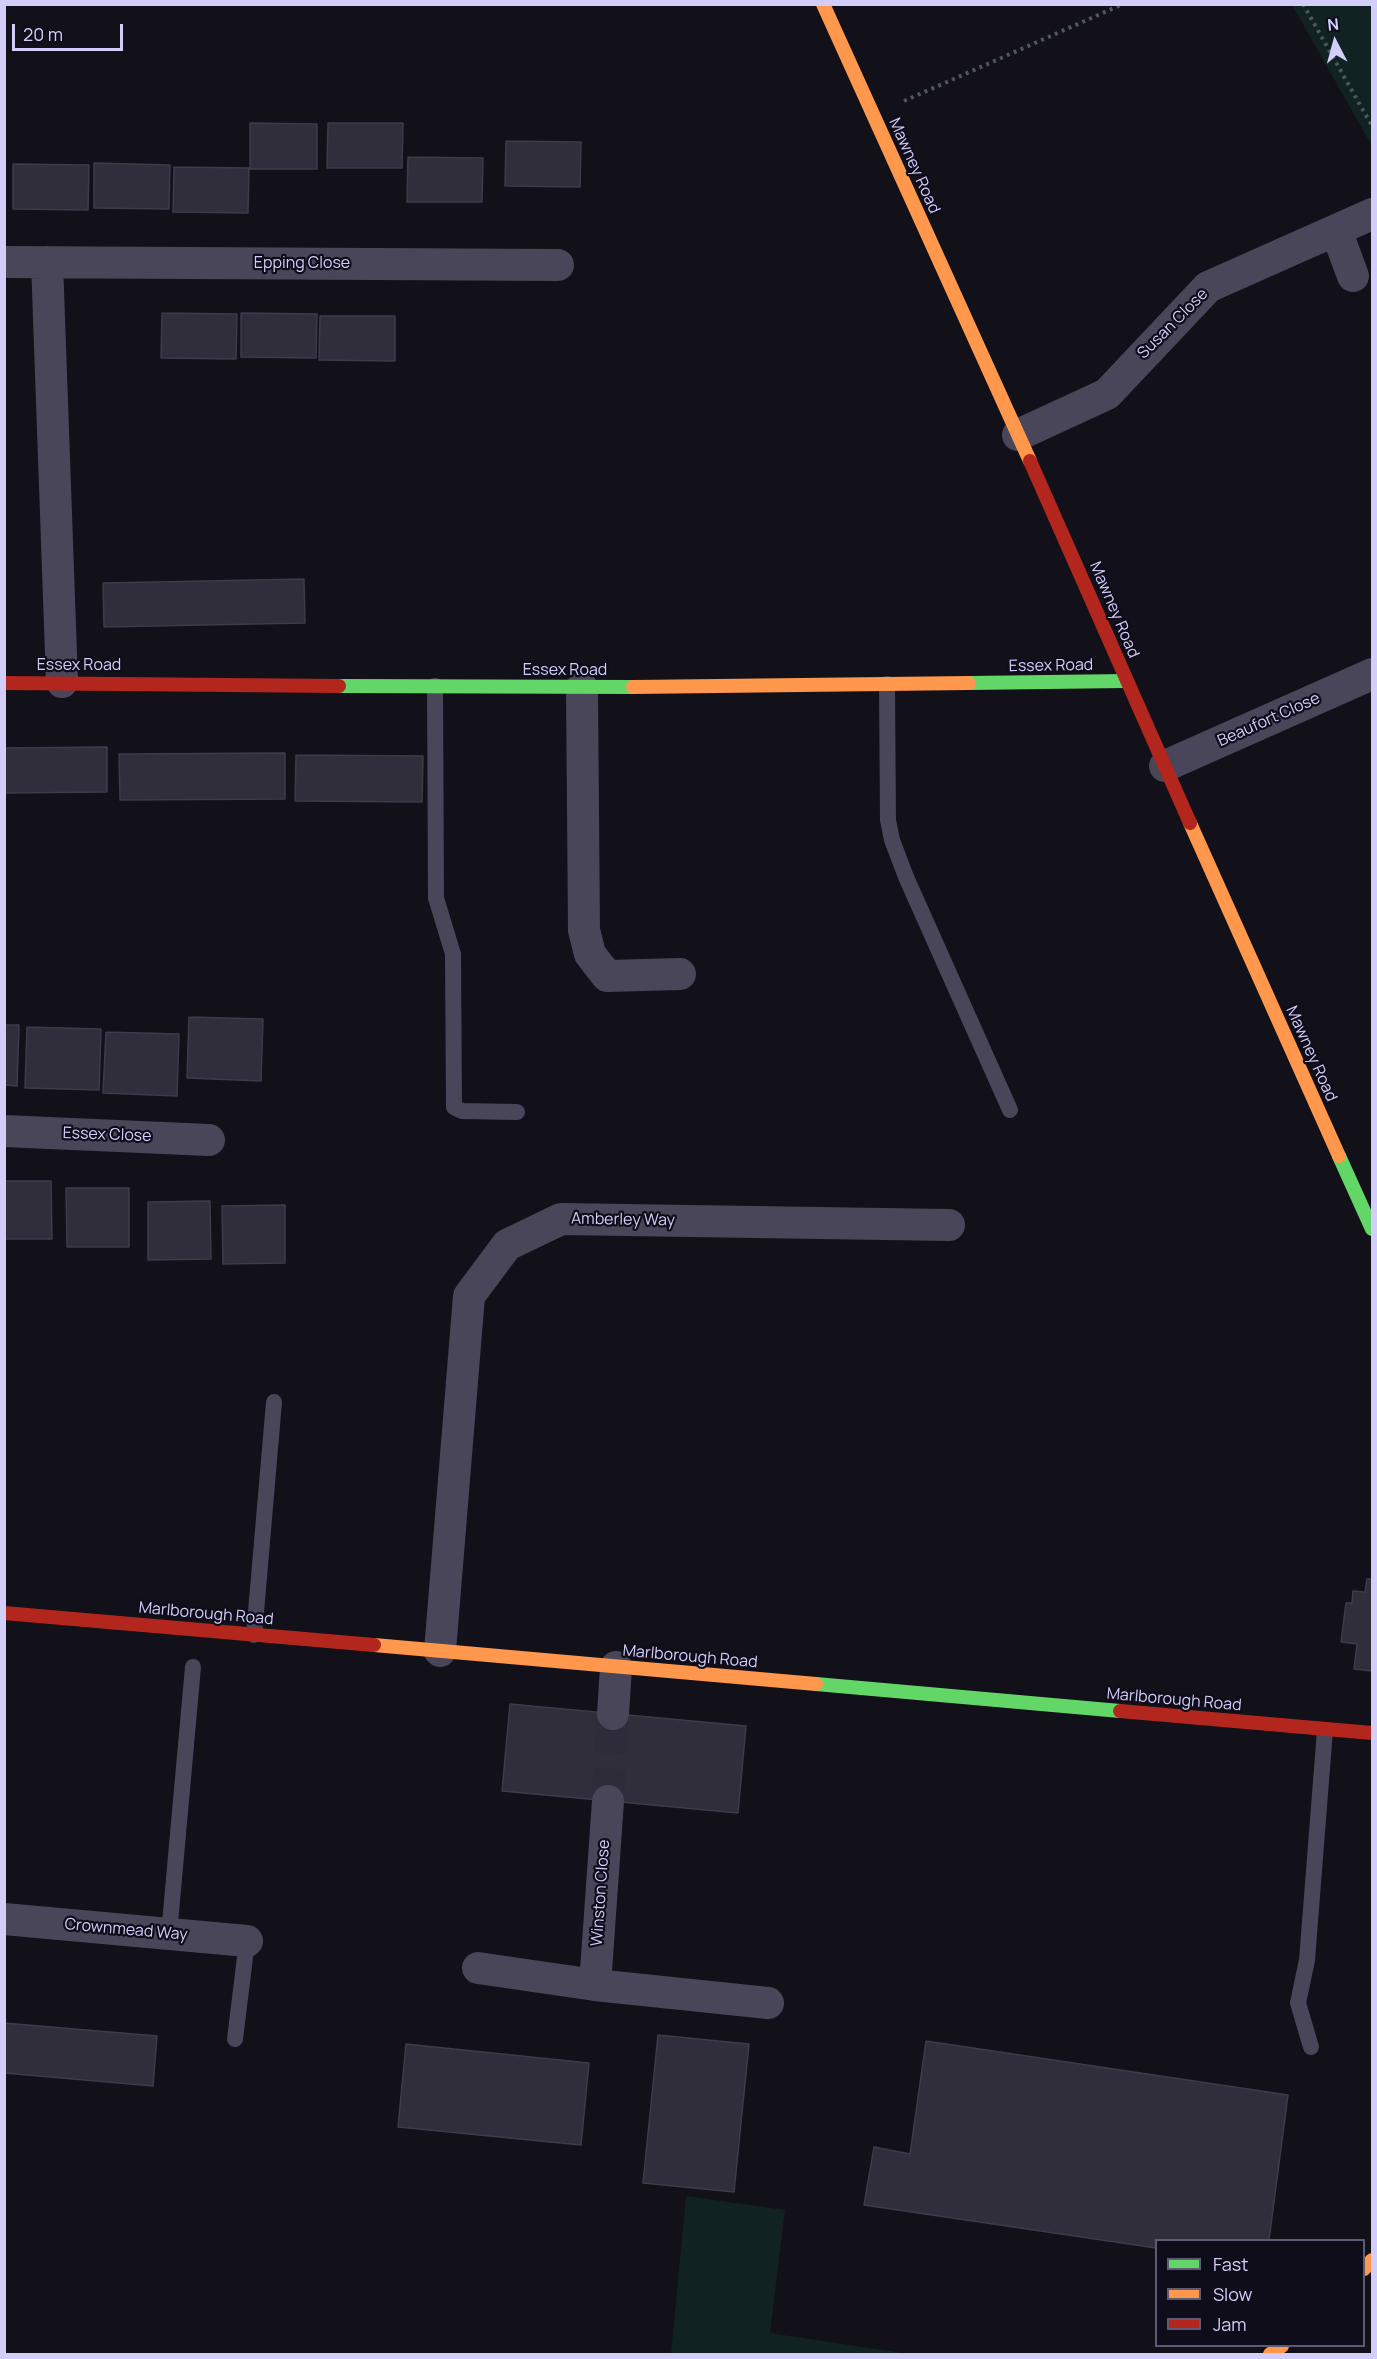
<!DOCTYPE html>
<html>
<head>
<meta charset="utf-8">
<style>
  body { margin:0 }
  #map { position:relative; width:1377px; height:2359px; overflow:hidden; background:#121018; font-family:Manrope,sans-serif }
  canvas { display:block }
  .frame { position:absolute; inset:0; border:6px solid #d3cef9; pointer-events:none }
  .legend { position:absolute; left:1155px; top:2239px; width:210px; height:108px; box-sizing:border-box; background:#100d1b; border:2px solid #5e5a74; margin:0; padding:8px 10px; list-style:none; font-size:18px; color:#d3cef9 }
  .legend li { display:flex; align-items:center; gap:12px; height:30px }
  .legend b { width:30px; border:2px solid #5e5a74 }
  .north { position:absolute; left:1305px; top:12px; width:60px; height:60px; -webkit-text-stroke:4px #100d1b; paint-order:stroke; rotate:354deg; font-size:16px; font-weight:700; line-height:24px; text-align:center; color:#d3cef9 }
  .north::after { content:''; display:block; margin:auto; width:21px; height:27px; background:#d3cef9; clip-path:polygon(50% 0,100% 100%,50% 72%,0 100%) }
  .scale { position:absolute; left:12px; top:24px; width:111px; height:27px; box-sizing:border-box; border:3px solid #d3cef9; border-top:0; padding-left:8px; font-size:18px; line-height:21px; white-space:nowrap; color:#d3cef9; -webkit-text-stroke:4px #100d1b; paint-order:stroke }
</style>
</head>
<body>
<div id="map">
<canvas width="1377" height="2359"></canvas>
<div class="frame"></div>
<ul class="legend">
<li><b style="height:8px;background:#63d668"></b>Fast</li>
<li><b style="height:8px;background:#ff974d"></b>Slow</li>
<li><b style="height:8px;background:#b3261e"></b>Jam</li>
</ul>
<div class="north">N</div>
<div class="scale">20 m</div>
</div>
<script>
const ctx = document.querySelector('canvas').getContext('2d');
ctx.lineJoin = 'round';
function fillPath(path, color) { ctx.fillStyle = color; ctx.fill(path, 'evenodd'); }
const toPath = rows => new Path2D(rows.map(r => 'M' + r).join(''));
function strokePath(path, color, width, dash) { ctx.strokeStyle = color; ctx.lineWidth = width; ctx.lineCap = dash ? 'butt' : 'round'; ctx.setLineDash(dash || []); ctx.stroke(path); }
function write(font, color, halo, rows, align = 'center') {
  ctx.font = font + ' Manrope,sans-serif'; ctx.lineWidth = 4.5; ctx.setLineDash([]); ctx.textBaseline = 'middle'; ctx.strokeStyle = halo; ctx.fillStyle = color; for (const [text, x, y, turn = 0] of rows) {
    ctx.save(); ctx.translate(x, y); ctx.rotate((+turn || 0) * Math.PI / 180); ctx.textAlign = isNaN(turn) ? turn : align; if (halo) ctx.strokeText(text, 0, 0); ctx.fillText(text, 0, 0); ctx.restore();
  }
}
fillPath(toPath([
  [1292,5,1372,5,1372,146],
  [686,2196,785,2210,770,2333,909,2354,671,2354]
]), '#122');
const building = toPath([
  [250,123,317,124,317,169,250,169,250,123],
  [328,123,403,123,402,168,327,168,328,123],
  [506,141,581,142,580,187,505,186,506,141],
  [408,157,483,158,482,202,407,202,408,157],
  [94,163,170,165,169,209,94,208,94,163],
  [13,164,89,165,88,210,13,209,13,164],
  [174,167,249,168,248,213,173,212,174,167],
  [162,313,237,314,236,359,161,358,162,313],
  [241,313,317,314,316,358,241,357,241,313],
  [320,316,395,316,395,361,319,360,320,316],
  [304,579,305,623,104,627,103,583,304,579],
  [107,747,107,792,4,793,4,748,107,747],
  [285,753,285,799,120,800,119,754,285,753],
  [296,755,423,756,422,802,295,801,296,755],
  [189,1017,263,1019,261,1081,187,1078,189,1017],
  [4,1025,19,1025,17,1086,4,1085,4,1025],
  [27,1027,101,1029,99,1090,25,1088,27,1027],
  [106,1032,179,1034,177,1096,103,1093,106,1032],
  [4,1181,51,1181,52,1239,4,1239,4,1181],
  [66,1188,129,1188,129,1247,67,1247,66,1188],
  [210,1201,211,1259,148,1260,148,1202,210,1201],
  [285,1205,285,1263,223,1264,222,1206,285,1205],
  [1367,1579,1372,1579,1372,1671,1354,1669,1357,1644,1341,1642,1346,1603,1352,1603,1353,1591,1365,1592,1367,1579],
  [510,1704,746,1726,738,1813,502,1791,510,1704],
  [4,2023,157,2036,153,2086,4,2073,4,2023],
  [658,2035,749,2044,734,2192,643,2183,658,2035],
  [926,2041,1288,2095,1269,2240,1156,2240,1156,2248,864,2205,874,2147,910,2154,926,2041],
  [406,2044,589,2063,581,2145,398,2127,406,2044]
]);
fillPath(building, '#302e3a');
strokePath(building, '#3e3b4b', 1.5);
strokePath(toPath([
  [608,1801,613,1714]
]), '#2f2c3a', 32, [32, 16]);
strokePath(toPath([
  [1303,4,1372,126],
  [904,101,1123,4]
]), '#4b5761', 4, [3, 4.5]);
strokePath(toPath([
  [887,684,888,820,892,840,906,877,1010,1110],
  [435,686,436,898,453,954,454,1107,462,1111,517,1112],
  [254,1635,274,1402],
  [169,1934,193,1667],
  [235,2039,247,1941],
  [1311,2047,1298,2003,1307,1960,1325,1730]
]), '#484658', 16);
strokePath(toPath([
  [1336,230,1353,276],
  [4,262,558,265],
  [47,262,62,682],
  [1018,435,1107,394,1208,287,1372,214],
  [582,688,584,930,590,954,607,976,680,974],
  [1165,766,1372,674],
  [4,1131,209,1140],
  [440,1651,469,1296,507,1245,561,1219,949,1225],
  [613,1714,616,1667],
  [4,1919,247,1941],
  [478,1968,595,1985,768,2003],
  [595,1985,608,1801]
]), '#484658', 32);
strokePath(toPath([
  [969,683,1126,681],
  [339,686,633,687],
  [1339,1156,1372,1229],
  [816,1684,1120,1711]
]), '#63d668', 14);
strokePath(toPath([
  [823,4,1030,461],
  [633,687,969,683],
  [1190,823,1339,1156],
  [374,1645,816,1684],
  [1364,2269,1372,2260],
  [1270,2354,1282,2346]
]), '#ff974d', 14);
strokePath(toPath([
  [1030,461,1190,823],
  [4,683,339,686],
  [4,1613,374,1645],
  [1120,1711,1372,1733]
]), '#b3261e', 14);
write('16px', '#d3cef9', '#100d1b', [
  ["Mawney Road",914,166,66],
  ["Epping Close",302,264],
  ["Susan Close",1173,324,-45],
  ["Mawney Road",1114,610,67],
  ["Essex Road",79,666],
  ["Essex Road",1051,666,-1],
  ["Essex Road",565,671],
  ["Beaufort Close",1269,720,-24],
  ["Mawney Road",1311,1054,66],
  ["Essex Close",107,1135,2],
  ["Amberley Way",623,1220,1],
  ["Marlborough Road",206,1614,5],
  ["Marlborough Road",690,1657,5],
  ["Marlborough Road",1174,1700,5],
  ["Winston Close",601,1893,-86],
  ["Crownmead Way",126,1930,5]
]);
</script>
</body>
</html>
